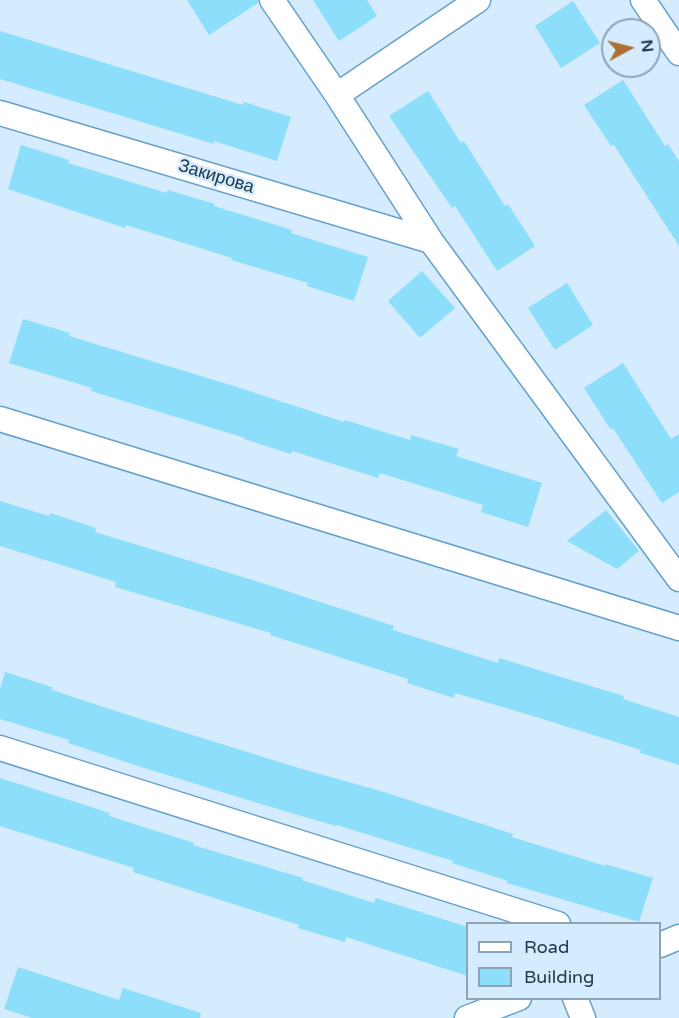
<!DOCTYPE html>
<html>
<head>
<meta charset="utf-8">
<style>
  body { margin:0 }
  #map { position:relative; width:679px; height:1018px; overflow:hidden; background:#d4ecfe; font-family:"Varela Round",sans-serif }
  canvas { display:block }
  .legend { position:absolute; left:466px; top:922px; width:195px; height:78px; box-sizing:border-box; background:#d4ecfe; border:2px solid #8ca4b6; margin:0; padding:8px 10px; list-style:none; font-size:18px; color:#21394b }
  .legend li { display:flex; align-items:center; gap:12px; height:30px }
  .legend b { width:30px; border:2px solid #8ca4b6 }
  .north { position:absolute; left:601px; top:18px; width:60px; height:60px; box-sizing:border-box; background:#d4ecfe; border:2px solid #8ca4b6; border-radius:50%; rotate:83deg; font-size:16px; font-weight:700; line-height:24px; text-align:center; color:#21394b }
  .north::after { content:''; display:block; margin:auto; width:21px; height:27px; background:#ad7034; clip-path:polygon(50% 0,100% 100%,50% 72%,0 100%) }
</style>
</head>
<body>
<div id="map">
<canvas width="679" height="1018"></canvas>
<ul class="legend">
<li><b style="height:8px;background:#fff"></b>Road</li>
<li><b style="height:16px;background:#8ddefa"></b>Building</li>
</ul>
<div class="north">N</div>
</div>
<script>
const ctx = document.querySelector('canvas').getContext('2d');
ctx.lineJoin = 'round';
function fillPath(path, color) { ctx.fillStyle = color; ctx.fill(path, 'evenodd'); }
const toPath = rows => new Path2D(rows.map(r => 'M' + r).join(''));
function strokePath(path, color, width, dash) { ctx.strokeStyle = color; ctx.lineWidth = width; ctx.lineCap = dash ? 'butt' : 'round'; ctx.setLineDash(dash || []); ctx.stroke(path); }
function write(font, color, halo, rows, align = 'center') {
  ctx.font = font + ' "Varela Round",sans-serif'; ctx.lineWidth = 5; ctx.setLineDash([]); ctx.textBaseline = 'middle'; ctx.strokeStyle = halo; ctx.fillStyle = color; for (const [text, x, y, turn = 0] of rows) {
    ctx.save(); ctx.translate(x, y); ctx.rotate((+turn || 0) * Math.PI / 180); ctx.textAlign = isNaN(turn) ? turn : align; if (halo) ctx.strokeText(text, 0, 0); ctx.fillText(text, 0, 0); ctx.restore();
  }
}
fillPath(toPath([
  [187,0,258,0,258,3,209,35],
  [313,0,367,0,377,16,339,41],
  [573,1,600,43,561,68,535,26],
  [0,31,243,105,244,102,291,117,277,161,214,141,214,144,0,79],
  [623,80,665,146,668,144,679,161,679,246,614,145,611,146,584,105],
  [428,91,461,143,464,141,505,206,508,204,535,246,497,271,455,206,452,208,389,116],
  [21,145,69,160,68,163,167,193,168,190,215,204,214,206,292,230,291,233,368,257,354,301,307,286,308,283,231,260,232,258,126,225,125,228,8,189],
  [422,271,455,308,420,338,388,301],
  [567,283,593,325,555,350,528,308],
  [23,319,70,333,69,336,237,387,344,422,345,420,410,440,411,435,459,449,456,456,542,483,528,527,481,512,483,505,380,473,378,478,292,451,291,454,244,439,245,438,91,391,92,388,9,363],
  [623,363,671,439,679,434,679,492,662,503,613,428,611,430,584,388],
  [0,501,49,516,50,513,96,528,95,532,259,582,394,626,393,630,498,663,499,658,624,696,623,699,679,717,679,765,640,753,641,750,533,716,455,693,454,698,407,683,408,679,270,635,271,633,115,587,116,582,0,546],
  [606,510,639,551,617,569,567,541],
  [5,672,52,687,52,690,128,715,302,769,384,792,513,834,512,837,605,866,605,864,653,878,639,922,507,883,508,881,452,863,453,861,337,825,336,826,264,805,141,767,68,743,69,740,0,719,0,689],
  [0,778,110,813,109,816,194,843,193,845,303,878,302,880,374,903,376,898,468,927,468,976,346,937,345,942,298,928,299,925,133,872,134,868,0,826],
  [18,967,119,1000,123,988,201,1013,200,1018,32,1018,4,1009]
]), '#8ddefa');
const minor = toPath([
  [272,0,337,95,431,241,679,579],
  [643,0,679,53],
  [337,95,478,0],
  [0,113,431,241],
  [0,419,679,628],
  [0,748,558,924],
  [660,945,679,937],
  [575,998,583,1018],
  [467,1018,519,998]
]);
strokePath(minor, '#66a0cb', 27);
strokePath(minor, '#fff', 24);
write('18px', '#21394b', '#d4ecfe', [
  ["Закирова",216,177,17]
]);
</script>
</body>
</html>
